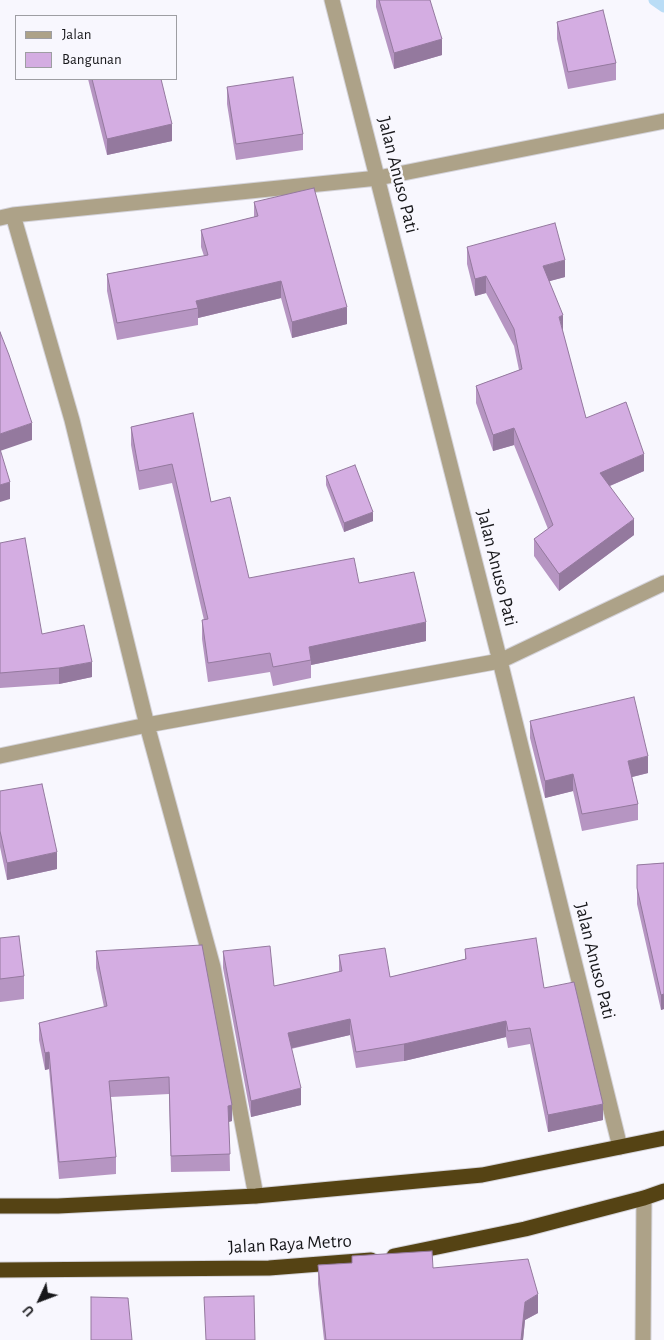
<!DOCTYPE html>
<html>
<head>
<meta charset="utf-8">
<style>
  body { margin:0 }
  #map { position:relative; width:664px; height:1340px; overflow:hidden; background:#f8f7fe; font-family:"Alegreya Sans",sans-serif }
  canvas { display:block }
  .legend { position:absolute; left:15px; top:15px; width:162px; height:65px; box-sizing:border-box; background:#f8f7fe; border:1px solid #9e9ea3; margin:0; padding:6px 9px; list-style:none; font-size:15px; color:#18181b }
  .legend li { display:flex; align-items:center; gap:10px; height:25px }
  .legend b { width:25px; border:1px solid #9e9ea3 }
  .north { position:absolute; left:15px; top:1275px; width:50px; height:50px; -webkit-text-stroke:4px #f8f7fe; paint-order:stroke; rotate:227deg; font-size:14px; font-weight:700; line-height:20px; text-align:center; color:#18181b }
  .north::after { content:''; display:block; margin:auto; width:18px; height:22px; background:#18181b; clip-path:polygon(50% 0,100% 100%,50% 72%,0 100%) }
</style>
</head>
<body>
<div id="map">
<canvas width="664" height="1340"></canvas>
<ul class="legend">
<li><b style="height:6px;background:#ada288"></b>Jalan</li>
<li><b style="height:14px;background:#d4ade2"></b>Bangunan</li>
</ul>
<div class="north">U</div>
</div>
<script>
const ctx = document.querySelector('canvas').getContext('2d');
ctx.lineJoin = 'round';
const toPath = rows => new Path2D(rows.map(r => 'M' + r).join(''));
function strokePath(path, color, width, dash) { ctx.strokeStyle = color; ctx.lineWidth = width; ctx.lineCap = dash ? 'butt' : 'round'; ctx.setLineDash(dash || []); ctx.stroke(path); }
function fillPath(path, color) { ctx.fillStyle = color; ctx.fill(path, 'evenodd'); }
function write(font, color, halo, rows, align = 'center') {
  ctx.font = font + ' "Alegreya Sans",sans-serif'; ctx.lineWidth = 5; ctx.setLineDash([]); ctx.textBaseline = 'middle'; ctx.strokeStyle = halo; ctx.fillStyle = color; for (const [text, x, y, turn = 0] of rows) {
    ctx.save(); ctx.translate(x, y); ctx.rotate((+turn || 0) * Math.PI / 180); ctx.textAlign = isNaN(turn) ? turn : align; if (halo) ctx.strokeText(text, 0, 0); ctx.fillText(text, 0, 0); ctx.restore();
  }
}
strokePath(toPath([
  [654,0,664,7]
]), '#baddf6', 11);
const minor = toPath([
  [332,0,500,661,620,1147],
  [13,215,72,420,147,725,213,967,256,1196],
  [0,218,13,215,378,178,664,121],
  [0,756,147,725,500,661,664,583],
  [643,1340,644,1198]
]);
const highway = toPath([
  [0,1206,58,1206,256,1196,482,1175,664,1138],
  [394,1256,525,1229,644,1198,664,1191],
  [0,1270,269,1268,371,1260]
]);
strokePath(minor, '#d4d3da', 17);
strokePath(highway, '#d4d3da', 17);
strokePath(minor, '#ada288', 15);
strokePath(highway, '#554314', 15);
fillPath(toPath([
  [376,0,430,0,442,55,394,69,376,7],
  [557,22,616,63,616,80,568,89,557,39],
  [88,79,161,79,172,141,107,155],
  [227,87,303,134,303,150,236,160,227,104],
  [254,202,347,324,292,338,281,298,198,318,198,325,117,340,107,291,107,274,204,256,201,247,201,230,254,217],
  [467,247,565,277,549,281,586,418,644,471,610,486,634,535,559,591,534,556,534,539,548,529,514,445,493,451,476,403,476,386,519,370,514,346,486,293,475,296,467,264],
  [193,413,211,502,249,578,359,583,426,641,311,665,311,678,273,686,270,672,208,682,202,639,202,620,204,620,172,483,139,490,131,445,131,427],
  [326,476,373,521,344,532,326,485],
  [0,543,42,634,92,677,59,684,0,688],
  [530,721,648,773,632,777,638,804,638,820,582,831,573,791,545,798,530,738],
  [0,791,57,869,7,880,0,847],
  [664,863,664,1009,661,1010,637,904,637,865],
  [0,938,24,976,24,999,0,1002],
  [465,949,544,988,603,1120,548,1132,530,1044,508,1048,506,1037,404,1061,356,1068,350,1035,291,1049,301,1105,251,1117,223,968,223,951,274,986,339,972,339,955,390,977,465,959],
  [96,951,232,1121,229,1122,230,1171,171,1172,169,1094,111,1097,116,1157,116,1174,59,1179,49,1069,45,1070,39,1040,39,1023,104,1007,96,968],
  [352,1256,433,1268,538,1313,525,1320,523,1340,324,1340,318,1284,318,1265,352,1263]
]), '#b695c2');
fillPath(toPath([
  [442,39,442,55,394,69,394,53],
  [172,124,172,141,107,155,107,139],
  [565,260,565,277,543,283,543,266],
  [486,276,486,293,475,296,475,279],
  [281,281,281,298,198,318,198,308,196,301],
  [347,307,347,324,292,338,292,322],
  [563,315,563,332,559,317],
  [32,423,32,440,0,451,0,434],
  [514,428,514,445,493,451,493,435],
  [644,454,644,471,600,490,600,473],
  [10,482,10,499,0,502,0,485],
  [373,512,373,521,344,532,344,523],
  [634,519,634,535,559,591,559,574],
  [426,622,426,641,311,665,311,660,309,647],
  [92,662,92,677,59,684,59,668],
  [648,756,648,773,628,778,628,761],
  [573,774,573,791,545,798,545,781],
  [57,852,57,869,7,880,7,863],
  [664,994,664,1009,661,1010,661,995],
  [350,1019,350,1035,288,1049,288,1033],
  [506,1021,506,1037,404,1061,404,1044],
  [49,1052,49,1069,45,1070,45,1053],
  [301,1088,301,1105,251,1117,251,1101],
  [603,1104,603,1120,548,1132,548,1115],
  [232,1105,232,1121,228,1122,228,1106],
  [538,1294,538,1313,525,1320,523,1340,521,1340,525,1302]
]), '#94799e');
const building = toPath([
  [379,0,430,0,442,39,394,53,379,0],
  [603,10,616,63,568,72,557,22,603,10],
  [293,77,303,134,236,144,227,87,293,77],
  [92,79,161,79,172,124,107,139,92,79],
  [314,188,347,307,292,322,281,281,196,301,198,308,117,323,107,274,208,255,201,230,258,216,254,202,314,188],
  [555,223,565,260,543,266,563,315,559,317,586,418,626,402,644,454,600,473,634,519,559,574,534,539,553,525,514,428,493,435,476,386,522,369,514,329,486,276,475,279,467,247,555,223],
  [0,332,9,355,32,423,0,434,0,332],
  [193,413,211,502,230,497,249,578,354,558,359,583,414,572,426,622,309,647,311,660,273,667,270,653,208,663,202,620,208,619,172,464,139,471,131,427,193,413],
  [0,449,10,482,0,485,0,449],
  [355,465,373,512,344,523,326,476,355,465],
  [25,538,42,634,84,625,92,662,59,668,0,673,0,543,25,538],
  [634,697,648,756,628,761,638,804,582,814,573,774,545,781,530,721,634,697],
  [42,784,57,852,7,863,0,831,0,791,42,784],
  [664,863,664,994,661,995,637,888,637,865,664,863],
  [19,936,24,976,0,979,0,938,19,936],
  [536,938,544,988,574,982,603,1104,548,1115,530,1028,508,1031,506,1021,404,1044,356,1052,350,1019,288,1033,301,1088,251,1101,223,951,270,946,274,986,342,971,339,955,385,948,390,977,466,959,465,949,536,938],
  [202,945,232,1105,228,1106,230,1154,171,1156,169,1077,109,1081,116,1157,59,1162,49,1052,45,1053,39,1023,107,1006,96,951,202,945],
  [432,1251,433,1268,528,1259,538,1294,525,1302,521,1340,326,1340,318,1265,352,1263,352,1256,432,1251],
  [254,1296,255,1340,206,1340,204,1297,254,1296],
  [91,1297,128,1298,132,1340,91,1340,91,1297]
]);
fillPath(building, '#d4ade2');
strokePath(building, '#94799e', 1);
write('19px', '#18181b', '#f8f7fe', [
  ["Jalan Anuso Pati",398,175,76],
  ["Jalan Anuso Pati",497,568,76],
  ["Jalan Anuso Pati",595,961,76],
  ["Jalan Raya Metro",290,1244,-3]
]);
</script>
</body>
</html>
